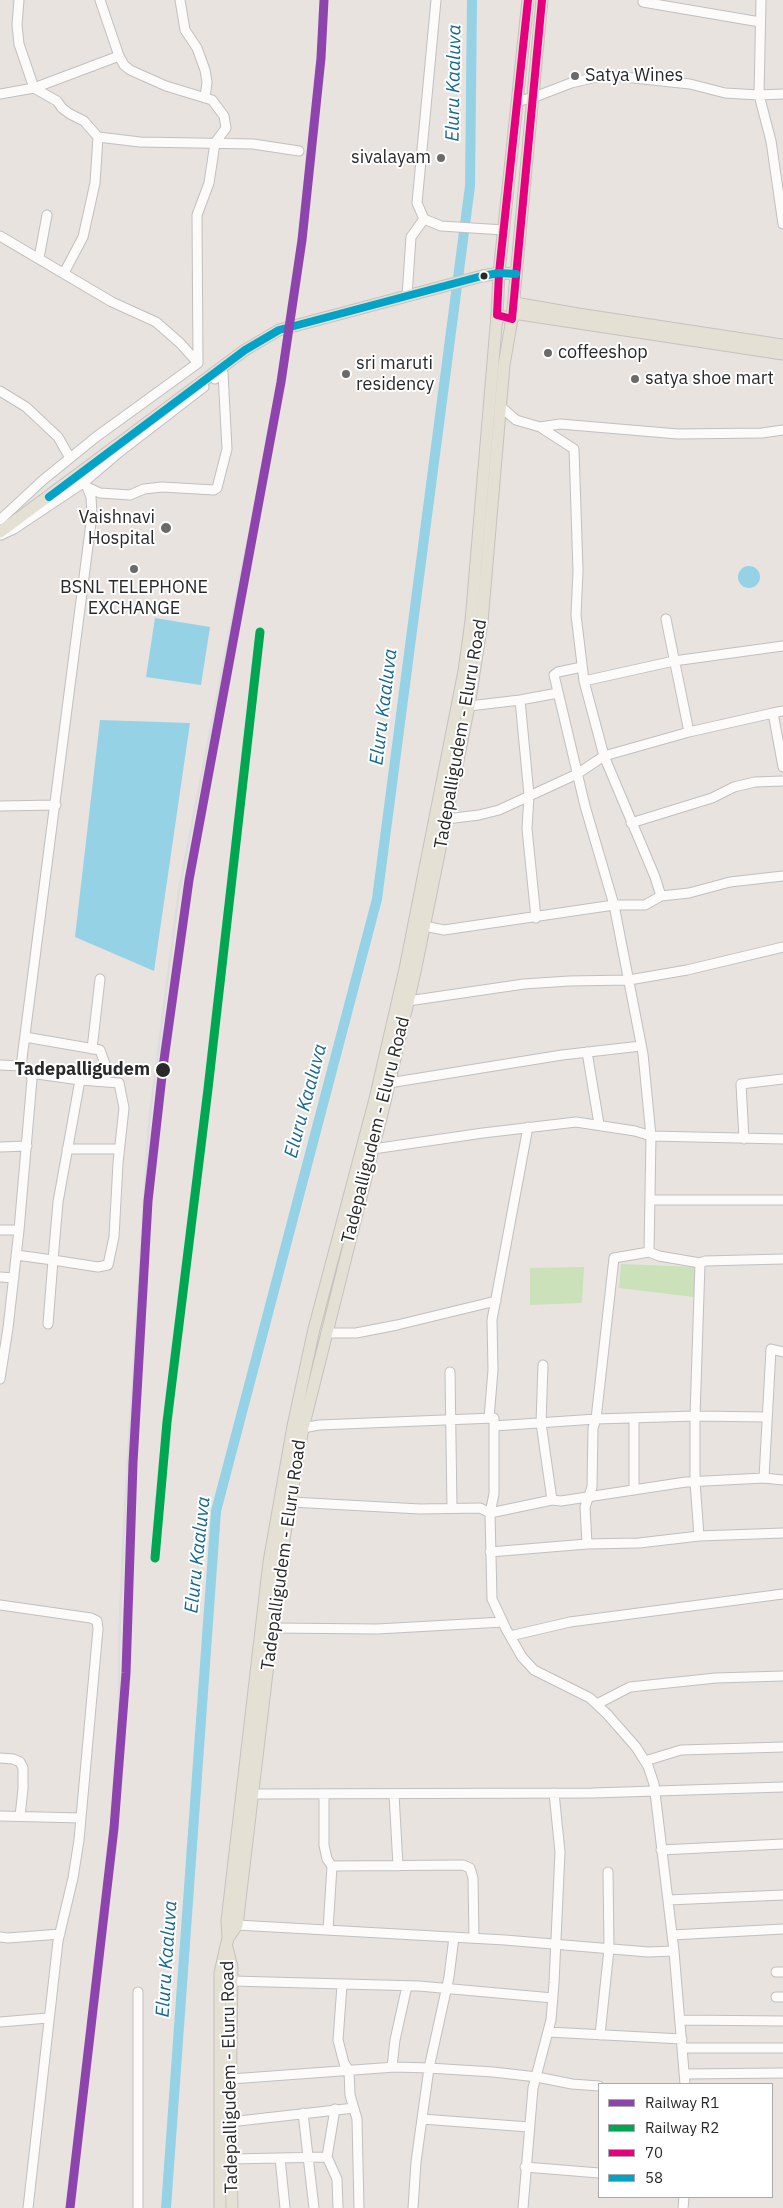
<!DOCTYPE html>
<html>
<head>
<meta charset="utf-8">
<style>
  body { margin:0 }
  #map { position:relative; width:783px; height:2208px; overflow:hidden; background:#e8e3de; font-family:"IBM Plex Sans",sans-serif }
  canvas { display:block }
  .legend { position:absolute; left:598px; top:2083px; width:175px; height:115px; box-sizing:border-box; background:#fff; border:1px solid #a9a9a9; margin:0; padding:6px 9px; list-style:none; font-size:15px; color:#292929 }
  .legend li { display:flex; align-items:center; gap:10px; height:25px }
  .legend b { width:25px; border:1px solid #a9a9a9 }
</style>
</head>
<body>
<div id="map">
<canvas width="783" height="2208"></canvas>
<ul class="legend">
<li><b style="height:6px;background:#8e44ad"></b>Railway R1</li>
<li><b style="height:6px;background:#00a651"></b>Railway R2</li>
<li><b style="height:6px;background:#e5007d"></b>70</li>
<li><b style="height:6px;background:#02a3c6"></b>58</li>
</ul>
</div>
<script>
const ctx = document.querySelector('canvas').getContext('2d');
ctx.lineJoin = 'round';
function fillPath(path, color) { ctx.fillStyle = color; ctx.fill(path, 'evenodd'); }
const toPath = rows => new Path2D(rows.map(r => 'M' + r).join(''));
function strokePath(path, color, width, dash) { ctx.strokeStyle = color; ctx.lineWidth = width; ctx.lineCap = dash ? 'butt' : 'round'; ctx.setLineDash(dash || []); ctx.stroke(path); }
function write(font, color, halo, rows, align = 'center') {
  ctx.font = font + ' "IBM Plex Sans",sans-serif'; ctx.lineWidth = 4; ctx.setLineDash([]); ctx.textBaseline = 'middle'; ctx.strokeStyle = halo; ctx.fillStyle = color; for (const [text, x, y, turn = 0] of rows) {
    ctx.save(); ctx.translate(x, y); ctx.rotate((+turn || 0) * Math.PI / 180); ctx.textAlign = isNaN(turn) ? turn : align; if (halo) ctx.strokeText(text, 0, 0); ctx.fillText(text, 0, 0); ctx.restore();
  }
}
fillPath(toPath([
  [621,1264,695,1267,694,1297,619,1288],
  [584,1267,582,1303,530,1305,530,1268]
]), '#cbe1b9');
fillPath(toPath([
  '738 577a11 11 0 1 1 22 0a11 11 0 1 1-22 0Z',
  [155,618,210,627,201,685,146,677],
  [100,720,190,723,154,971,75,937]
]), '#95d2e6');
strokePath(toPath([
  [166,2208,216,1511,377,899,470,186,472,0]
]), '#95d2e6', 10);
const minor = toPath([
  [19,0,17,25,19,44,34,88,57,101,62,108,70,114,84,121,98,137,140,142,253,144,299,151],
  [100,0,119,56,124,65,130,70,166,86,212,100,224,116,226,128,215,143,209,183,197,215,198,363],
  [180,0,185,30,197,48,205,70,207,82,205,98],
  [436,0,417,203,424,219,441,226,504,230],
  [761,0,759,95,771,141,783,224],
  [643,2,760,22],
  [0,94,34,88,119,56],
  [518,101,532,98,571,83,605,75,690,84,725,93,759,95,783,94],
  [0,236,112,302,156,322,180,343,198,363],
  [39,258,47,215],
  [64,273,83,237,95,183,98,137],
  [407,296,411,237,424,219],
  [0,391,26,407,58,437,70,458],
  [500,406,516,420,540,427,574,449,578,571,576,615,584,681,604,756,655,877,661,896],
  [540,427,560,424,678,434,762,433,783,430],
  [83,483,117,454,204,387],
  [87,487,100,493,130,495,144,489,162,487,214,490,217,488,227,449,223,373,215,379],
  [0,520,43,480,96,437,198,363],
  [1,535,14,529,83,483,87,487,91,497,92,515,21,1066],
  [666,619,689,732],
  [582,667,558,672,554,675,585,806,614,905,643,1054,651,1136,649,1252],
  [584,681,674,661,783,646],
  [520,700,529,795,527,829,536,918],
  [469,706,520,700,558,693],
  [783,711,773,713,783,767],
  [0,806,56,805],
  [446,819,479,815,499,810,577,774,604,756,689,732,773,713],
  [631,823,712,798,734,787,755,782,783,781],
  [424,926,444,930,614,905,645,905,661,896,689,893,730,882,783,876],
  [408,1001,524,984,569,981,629,980,687,970,783,947],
  [25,1037,100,1050,106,1067,106,1082],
  [92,1049,100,979],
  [587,1052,599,1124],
  [0,1065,21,1066,29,1069,32,1079,19,1230,8,1328,0,1379],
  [30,1073,80,1080],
  [389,1083,562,1055,641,1046],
  [744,1139,741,1084,783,1079],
  [0,1147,27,1146],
  [67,1149,119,1149],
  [373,1149,483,1133,576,1122,635,1131,651,1136,783,1139],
  [651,1200,783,1200],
  [0,1230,19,1230],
  [16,1255,53,1260,98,1267,108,1265,114,1237,118,1163,124,1108,119,1083,80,1080,58,1202,53,1260,48,1324],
  [0,1277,14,1278],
  [326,1333,356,1333,397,1325,496,1301],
  [543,1365,541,1423,552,1500],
  [450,1372,452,1508],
  [489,1418,493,1370,492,1320,528,1127],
  [634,1418,634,1490],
  [494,1426,596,1419,695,1416,767,1417],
  [303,1428,319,1425,494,1418,494,1494,490,1513,492,1599,506,1629,522,1657,534,1670,590,1698,607,1714,636,1747,648,1766,654,1784,674,1951,685,2084],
  [764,1478,771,1349,783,1352],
  [291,1502,420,1509,480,1508,490,1513,552,1500,561,1501,686,1482,764,1478,783,1480],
  [699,1536,695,1482,695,1416,700,1263],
  [587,1544,585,1507,592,1487,593,1428,596,1419,614,1258,649,1252,659,1256,700,1263,705,1261,783,1259],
  [490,1552,587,1544,639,1543,699,1536,783,1533],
  [0,1605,91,1618,97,1621,98,1629,79,1840,73,1878,58,1941,28,2208],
  [273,1628,377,1629,503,1622],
  [510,1636,570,1622,783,1594],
  [597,1704,630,1687,716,1678,783,1676],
  [0,1758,13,1759,20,1762,23,1768,23,1789,20,1816],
  [645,1761,681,1750,783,1747],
  [254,1794,593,1793,783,1787],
  [394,1794,398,1866],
  [324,1795,324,1845,327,1859,332,1866,463,1865,470,1868,473,1878,474,1938],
  [0,1816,81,1818],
  [661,1850,783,1844],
  [668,1900,783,1895],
  [237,1925,505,1940,648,1952,674,1951],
  [328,1930,332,1866],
  [672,1935,783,1929],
  [0,1937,8,1938,60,1934],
  [776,1972,783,1972],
  [232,1981,419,1986,553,1998],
  [342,1985,338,2040,344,2063,349,2071,350,2095,357,2119,359,2208],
  [138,1992,138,2208],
  [776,1997,783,1997],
  [681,2020,783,2021],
  [0,2022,48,2018],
  [548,2032,682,2039],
  [600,2035,609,1949,608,1872],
  [683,2048,783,2048],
  [392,2067,395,2040,407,1986],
  [684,2074,783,2073],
  [231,2079,395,2067,429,2068,493,2072,537,2077,572,2084,599,2086],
  [335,2109,327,2157,337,2179,338,2208],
  [303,2113,314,2208],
  [422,2119,529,2127],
  [230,2122,354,2108],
  [280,2158,285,2208],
  [231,2159,327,2157],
  [525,2167,599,2173],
  [413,2208,416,2162,429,2068,449,1977,454,1937],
  [523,2208,533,2088,551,2020,554,1983,560,1852,554,1793],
  [683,2208,684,2197]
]);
const major = toPath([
  [528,0,499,273,497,315,512,319,542,0],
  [515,303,578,314,783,345],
  [513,313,783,354],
  [0,532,245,350,279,330,482,276,499,273,516,274],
  [228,1938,237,1925,280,1563,303,1428,385,1102,415,972,469,706,482,622,504,365,512,319],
  [227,1948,232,1967,230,2122,232,2208],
  [220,2208,220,1973,228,1938,227,1921,269,1562,293,1426,314,1329,375,1099,405,969,464,671,471,621,497,315]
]);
strokePath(minor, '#c1bfc0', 11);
strokePath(major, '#c4c2c0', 13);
strokePath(minor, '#fcfbfa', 9);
strokePath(major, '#e5e0d4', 11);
strokePath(toPath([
  [119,1766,119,1643,125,1504,149,1122,179,891,246,548,270,449]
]), '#ddddde', 2.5);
strokePath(toPath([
  [528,0,499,273,497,315,512,319,542,0]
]), '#e5007d', 8);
strokePath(toPath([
  [49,497,245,350,279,330,482,276,499,273,516,274]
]), '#02a3c6', 8);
strokePath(toPath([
  [70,2208,114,1828,126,1673,133,1463,148,1201,163,1067,189,880,281,382,302,240,321,58,324,0]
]), '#8e44ad', 9);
strokePath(toPath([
  [155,1558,167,1422,208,1089,260,632]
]), '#00a651', 9);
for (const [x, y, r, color] of [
  [575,76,5,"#6c6a68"],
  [441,158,5,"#6c6a68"],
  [484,276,4.5,"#292929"],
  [548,353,5,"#6c6a68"],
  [346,374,5,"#6c6a68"],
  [635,379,5,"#6c6a68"],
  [166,528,6,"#6c6a68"],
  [134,569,5,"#6c6a68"],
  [163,1070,8,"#292929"]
]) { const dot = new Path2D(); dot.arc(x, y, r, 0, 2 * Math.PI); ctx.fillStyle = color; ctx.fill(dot); strokePath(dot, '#fff', 2); }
write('18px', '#292929', '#fff', [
  ["Satya Wines",585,76],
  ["sivalayam",431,158,"right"],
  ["coffeeshop",558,353],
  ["sri maruti",356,364],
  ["residency",356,385],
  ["satya shoe mart",645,379],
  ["Vaishnavi",155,518,"right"],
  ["Hospital",155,539,"right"],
  ["BSNL TELEPHONE",134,588,"center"],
  ["EXCHANGE",134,609,"center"]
], 'left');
write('18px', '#292929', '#fff', [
  ["Tadepalligudem - Eluru Road",461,734,-80],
  ["Tadepalligudem - Eluru Road",376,1130,-76],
  ["Tadepalligudem - Eluru Road",284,1555,-82],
  ["Tadepalligudem - Eluru Road",230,2077,-91]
]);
write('bold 18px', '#292929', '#fff', [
  ["Tadepalligudem",150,1070]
], 'right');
write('italic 19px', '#136993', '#fff', [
  ["Eluru Kaaluva",454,83,-89],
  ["Eluru Kaaluva",384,707,-83],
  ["Eluru Kaaluva",306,1101,-75],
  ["Eluru Kaaluva",198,1555,-84],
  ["Eluru Kaaluva",167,1959,-86]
]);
</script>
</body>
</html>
